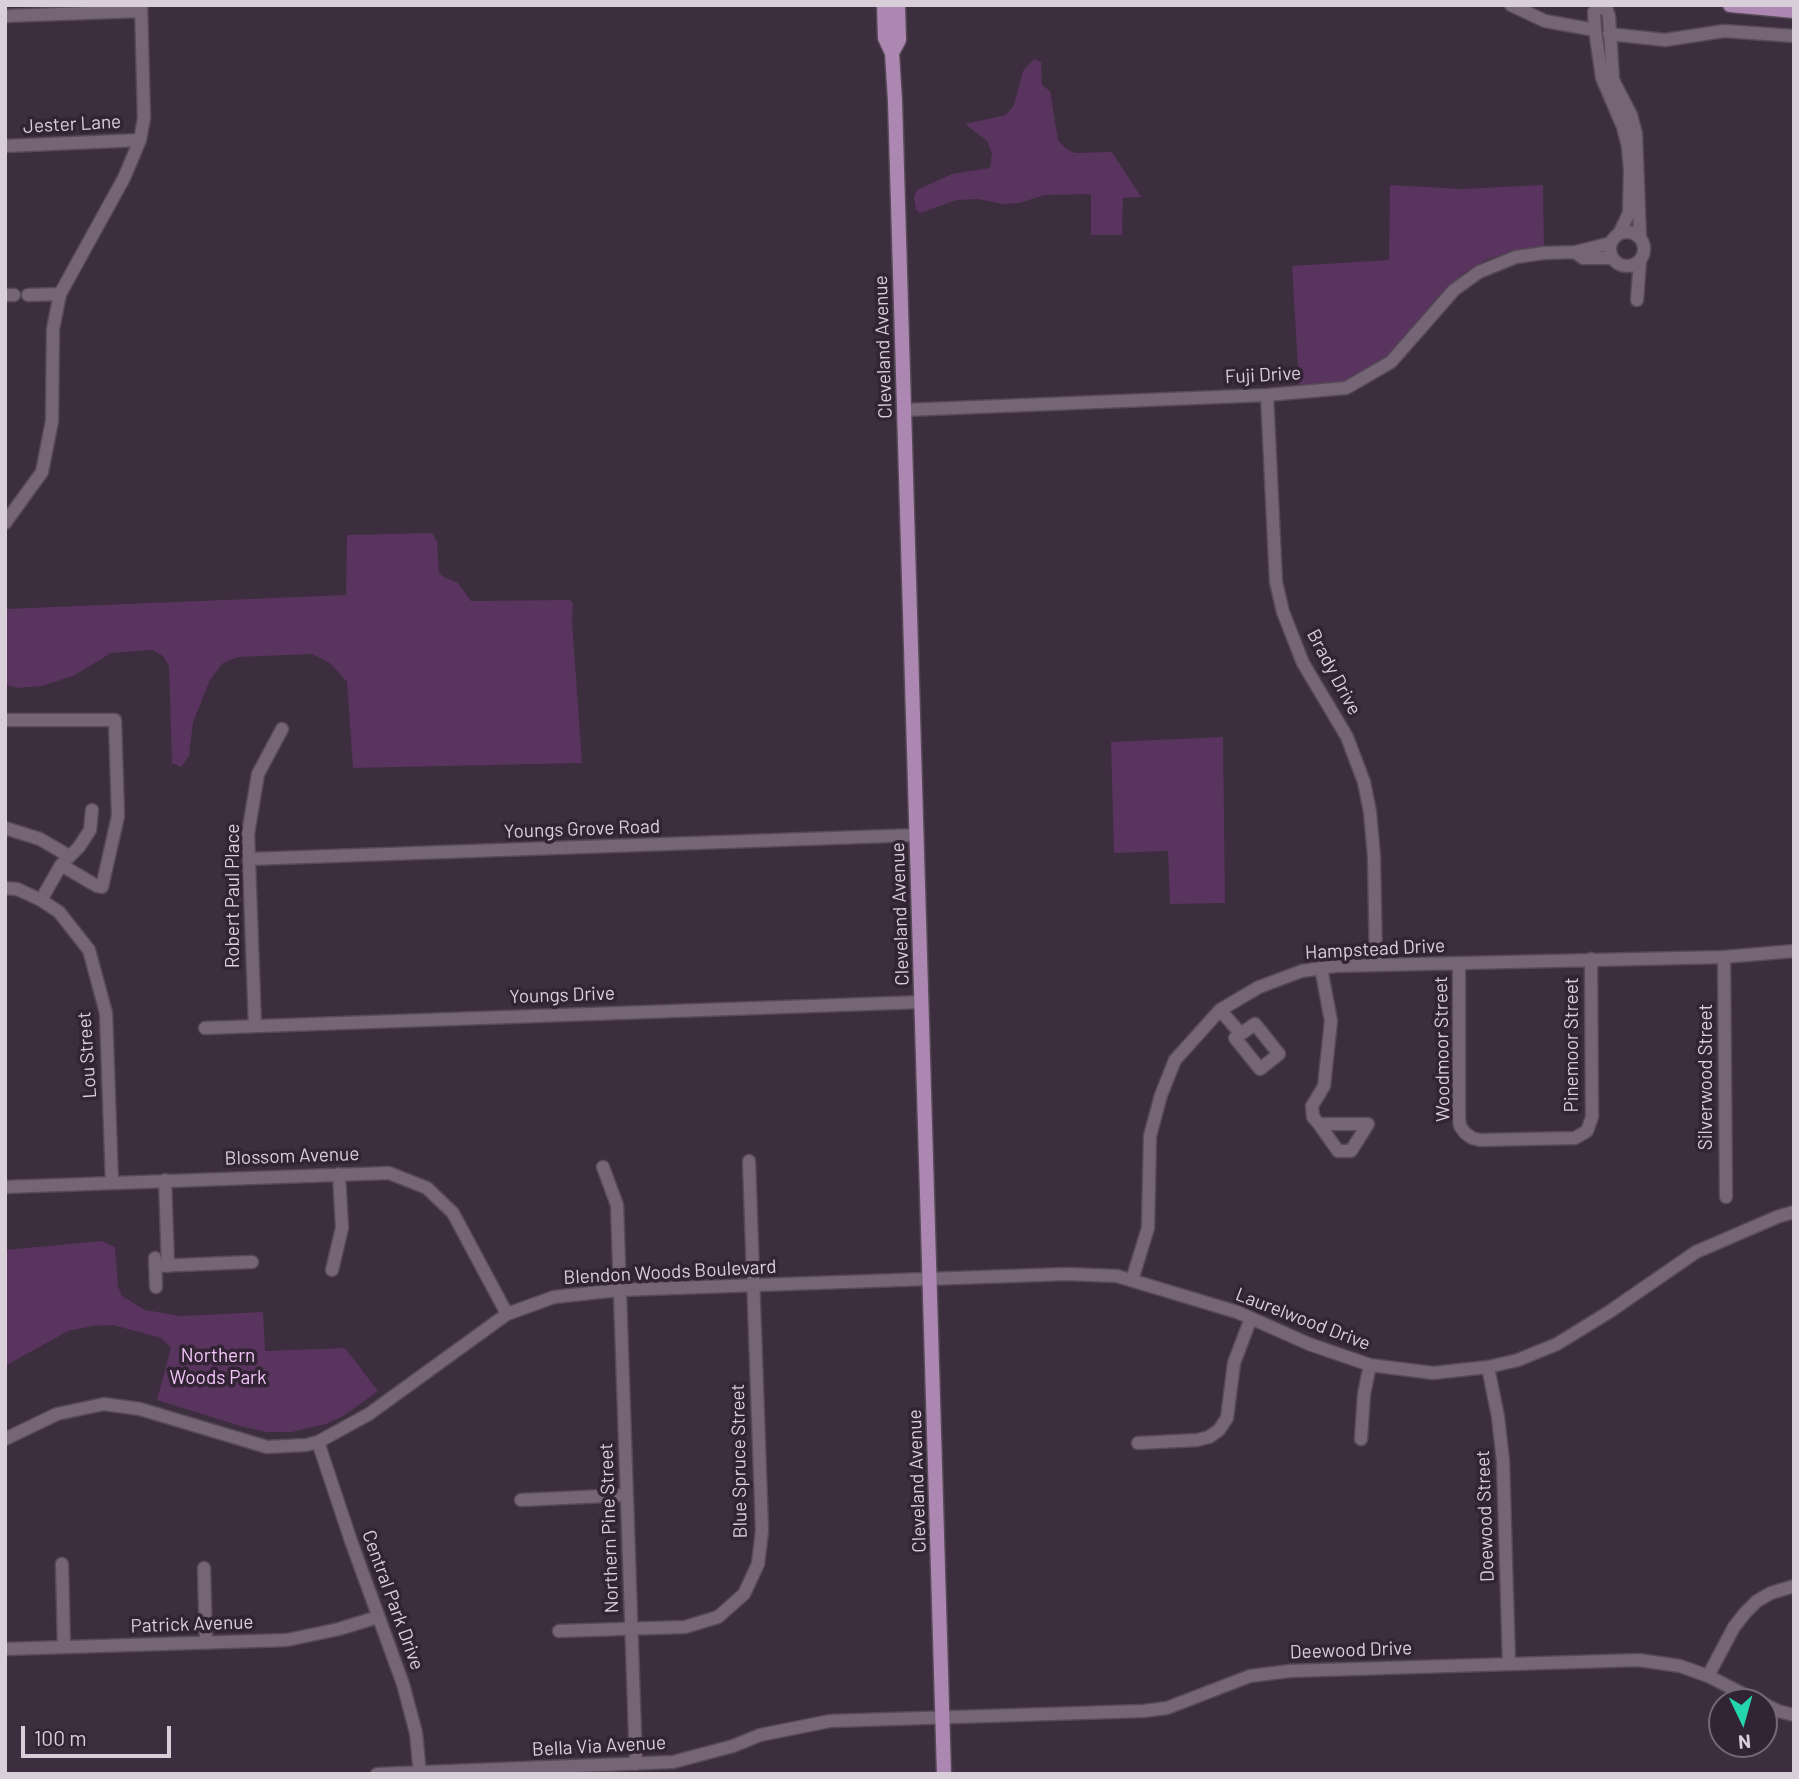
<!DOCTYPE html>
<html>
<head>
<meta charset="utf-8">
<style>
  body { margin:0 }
  #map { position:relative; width:1799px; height:1779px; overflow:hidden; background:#3c2e3e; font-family:Barlow,sans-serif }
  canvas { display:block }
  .frame { position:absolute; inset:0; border:7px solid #d8cfd9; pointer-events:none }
  .north { position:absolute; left:1708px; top:1688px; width:70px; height:70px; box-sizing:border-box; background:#322434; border:2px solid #746876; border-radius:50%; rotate:175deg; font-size:19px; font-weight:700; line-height:28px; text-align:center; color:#d8cfd9 }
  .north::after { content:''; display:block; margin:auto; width:24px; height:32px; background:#25d5ae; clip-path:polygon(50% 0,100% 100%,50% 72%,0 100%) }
  .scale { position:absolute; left:21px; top:1726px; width:150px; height:32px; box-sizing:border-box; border:4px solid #d8cfd9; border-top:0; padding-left:9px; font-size:21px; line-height:24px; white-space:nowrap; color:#d8cfd9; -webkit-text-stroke:5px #322434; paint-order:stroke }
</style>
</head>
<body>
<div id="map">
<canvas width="1799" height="1779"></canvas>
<div class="frame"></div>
<div class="north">N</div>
<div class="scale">100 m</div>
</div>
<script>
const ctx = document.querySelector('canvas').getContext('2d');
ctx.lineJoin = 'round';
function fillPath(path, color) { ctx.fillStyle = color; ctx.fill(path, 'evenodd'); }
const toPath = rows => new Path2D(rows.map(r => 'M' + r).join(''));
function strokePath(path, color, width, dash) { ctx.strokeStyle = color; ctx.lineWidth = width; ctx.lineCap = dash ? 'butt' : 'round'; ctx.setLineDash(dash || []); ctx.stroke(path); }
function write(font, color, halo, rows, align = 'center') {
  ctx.font = font + ' Barlow,sans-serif'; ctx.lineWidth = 7; ctx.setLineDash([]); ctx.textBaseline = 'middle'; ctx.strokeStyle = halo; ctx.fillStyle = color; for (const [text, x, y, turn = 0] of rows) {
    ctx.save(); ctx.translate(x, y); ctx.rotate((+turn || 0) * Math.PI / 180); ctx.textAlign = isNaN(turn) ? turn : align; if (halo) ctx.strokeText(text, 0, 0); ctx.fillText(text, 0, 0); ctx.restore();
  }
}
fillPath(toPath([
  [1034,59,1041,62,1042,85,1050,91,1058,140,1066,149,1075,153,1112,152,1141,197,1123,198,1122,235,1091,235,1091,194,1045,195,1019,203,1003,204,978,199,957,200,920,213,916,210,914,197,917,190,952,174,990,168,992,153,987,141,965,124,1006,115,1014,105,1023,71],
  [1390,185,1462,189,1543,185,1544,249,1510,252,1486,260,1464,273,1435,300,1392,352,1368,370,1344,381,1299,386,1292,266,1389,260],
  [432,533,437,542,439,572,442,576,458,583,471,601,570,600,573,604,572,621,582,763,353,768,347,682,330,663,312,654,238,657,223,663,210,680,193,722,189,756,181,767,172,763,169,666,163,656,152,650,111,653,73,676,41,686,17,688,5,684,5,609,346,595,347,535],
  [1223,737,1225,903,1170,904,1168,851,1114,853,1111,742],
  [102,1241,115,1247,118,1286,122,1296,145,1310,181,1316,263,1312,265,1351,345,1348,378,1391,345,1415,326,1424,292,1432,266,1432,240,1426,157,1400,171,1348,161,1338,113,1325,92,1326,68,1331,5,1366,5,1250]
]), '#59345e');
const minor = toPath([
  [1511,5,1545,21,1595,30],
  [1602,5,1594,12,1595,30,1602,78,1623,127,1628,147,1630,170,1629,213,1619,234],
  [1605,5,1609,16,1613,80,1631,115,1636,134,1640,238],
  [5,16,141,11],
  [1609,34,1665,40,1724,31,1794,36],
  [5,146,140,140],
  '1610 249a17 17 0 1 1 34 0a17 17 0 1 1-34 0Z',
  [1575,252,1583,258,1612,258],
  [5,295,14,295],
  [28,295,60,294],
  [1637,300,1640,260],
  [1267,395,1276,582,1283,612,1303,663,1347,737,1364,782,1370,812,1374,857,1376,964],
  [905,410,1267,395,1346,388,1391,362,1454,290,1479,272,1516,257,1544,253,1575,252,1611,243],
  [5,523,42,472,52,421,53,329,60,294,124,178,140,140,144,118,141,5],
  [5,720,115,720,118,816,102,887,97,886,61,865],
  [5,828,40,839,69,856],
  [249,859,917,835],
  [5,888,17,889,41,900,59,912,89,950,106,1013,112,1183],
  [41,900,61,865,79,847,90,830,92,810],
  [1724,957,1726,1197],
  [1459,963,1459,1118,1460,1126,1465,1133,1472,1138,1480,1140,1575,1138,1587,1131,1592,1117,1591,959],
  [1220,1010,1241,1034],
  [1255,1024,1279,1054,1260,1069,1235,1038,1255,1024],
  [255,1026,248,834,258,774,282,729],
  [205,1028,922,1002],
  [1319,1124,1313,1117,1312,1106,1324,1086,1331,1021,1321,968],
  [1319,1124,1368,1124,1351,1151,1338,1151,1319,1124],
  [603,1167,617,1205,636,1764],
  [165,1180,168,1266],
  [5,1187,389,1173,427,1188,453,1213,507,1314],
  [155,1258,156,1287],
  [155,1266,252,1262],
  [332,1270,342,1228,339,1174],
  [1132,1280,1148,1228,1150,1136,1161,1095,1175,1060,1220,1010,1259,987,1302,971,1335,966,1724,957,1794,951],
  [1488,1367,1498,1417,1503,1461,1509,1664],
  [5,1439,57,1414,104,1404,140,1409,267,1447,306,1445,318,1442,369,1414,507,1314,554,1297,619,1290,1067,1274,1117,1276,1237,1312,1309,1344,1370,1365,1433,1373,1488,1367,1518,1360,1557,1344,1609,1312,1696,1252,1777,1217,1794,1212],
  [1361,1439,1364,1394,1370,1365],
  [318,1442,351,1541,403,1684,416,1733,420,1774],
  [1138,1443,1197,1440,1209,1437,1219,1430,1227,1418,1234,1363,1251,1318],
  [521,1500,626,1495],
  [62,1564,64,1647],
  [204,1568,206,1643],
  [559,1631,685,1627,718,1617,744,1594,758,1564,762,1531,749,1161],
  [5,1649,287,1640,339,1629,378,1617],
  [1708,1676,1734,1627,1745,1613,1757,1601,1771,1593,1794,1586],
  [1764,1704,1778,1711,1794,1715],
  [377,1774,673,1762,733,1746,760,1735,830,1721,1143,1711,1167,1708,1250,1676,1290,1671,1639,1660,1680,1666,1708,1676,1759,1702]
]);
const major = toPath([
  [884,5,885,38,892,53,895,101,944,1774],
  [1730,5,1794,11],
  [892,53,899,40,898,5]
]);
strokePath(minor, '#564a57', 15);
strokePath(major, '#564a57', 17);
strokePath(minor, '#756577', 12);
strokePath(major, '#ac87b1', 14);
write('19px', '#d8cfd9', '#322434', [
  ["Jester Lane",72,124,-3],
  ["Cleveland Avenue",883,347,-92],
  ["Fuji Drive",1263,375,-3],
  ["Brady Drive",1334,672,62],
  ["Youngs Grove Road",582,829,-2],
  ["Robert Paul Place",233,896,-90],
  ["Cleveland Avenue",900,914,-92],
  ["Hampstead Drive",1375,949,-3],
  ["Youngs Drive",562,995,-2],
  ["Pinemoor Street",1572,1045,-90],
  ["Woodmoor Street",1442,1049,-91],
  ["Lou Street",87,1055,-94],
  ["Silverwood Street",1706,1077,-90],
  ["Blossom Avenue",292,1156,-2],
  ["Blendon Woods Boulevard",670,1272,-3],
  ["Laurelwood Drive",1303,1319,21],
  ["Blue Spruce Street",739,1461,-91],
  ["Cleveland Avenue",917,1481,-92],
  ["Doewood Street",1485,1516,-92],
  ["Northern Pine Street",609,1528,-92],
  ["Central Park Drive",393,1600,70],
  ["Patrick Avenue",192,1624,-2],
  ["Deewood Drive",1351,1650,-2],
  ["Bella Via Avenue",599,1746,-3]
]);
write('19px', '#f4c6fa', '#322434', [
  ["Northern",218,1356],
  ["Woods Park",218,1378]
]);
</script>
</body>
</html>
